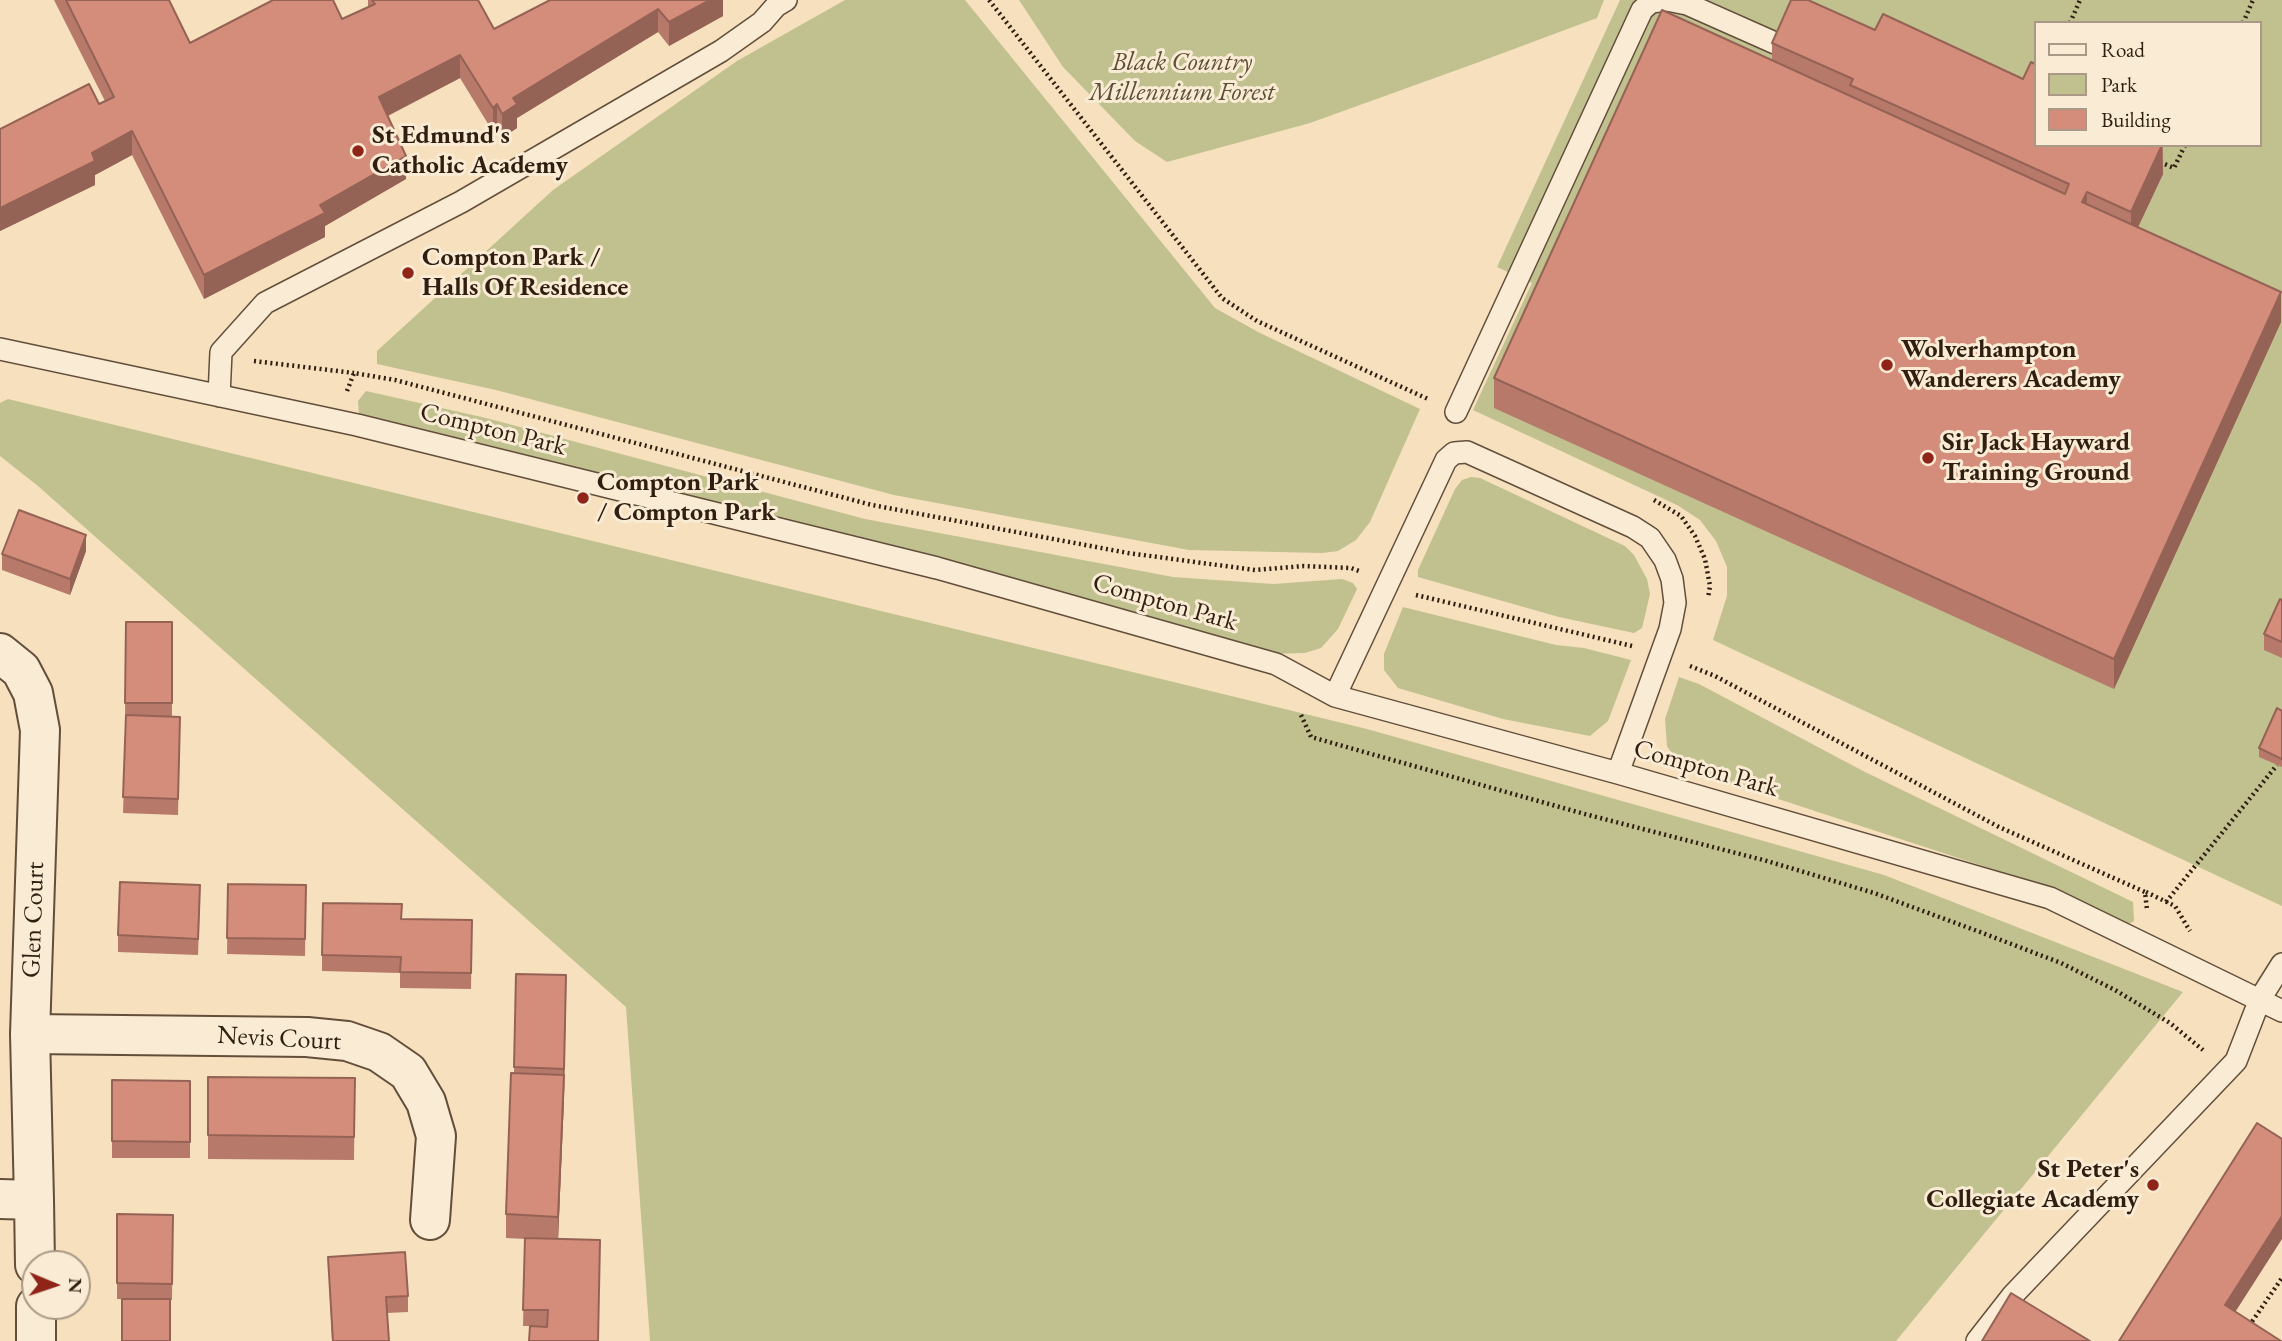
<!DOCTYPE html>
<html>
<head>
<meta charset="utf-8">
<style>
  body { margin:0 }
  #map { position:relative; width:2282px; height:1341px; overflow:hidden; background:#f6e0bd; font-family:"EB Garamond",serif }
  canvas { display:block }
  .legend { position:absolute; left:2034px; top:21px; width:228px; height:126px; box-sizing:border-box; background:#f9ebd4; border:2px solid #a99986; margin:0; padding:9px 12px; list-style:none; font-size:21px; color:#301e10 }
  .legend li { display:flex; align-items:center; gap:14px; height:35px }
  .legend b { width:35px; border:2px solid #a99986 }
  .north { position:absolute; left:21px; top:1250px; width:70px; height:70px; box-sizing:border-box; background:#f9ebd4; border:2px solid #a99986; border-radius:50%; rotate:92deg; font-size:19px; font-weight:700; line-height:28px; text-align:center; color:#301e10 }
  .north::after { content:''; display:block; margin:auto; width:24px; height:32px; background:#8f2418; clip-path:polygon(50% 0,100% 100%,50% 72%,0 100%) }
</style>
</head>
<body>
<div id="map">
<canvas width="2282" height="1341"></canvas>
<ul class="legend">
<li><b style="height:9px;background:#f9ebd4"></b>Road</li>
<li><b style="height:19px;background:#c0c18f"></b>Park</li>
<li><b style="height:19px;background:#d58d7b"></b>Building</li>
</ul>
<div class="north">N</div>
</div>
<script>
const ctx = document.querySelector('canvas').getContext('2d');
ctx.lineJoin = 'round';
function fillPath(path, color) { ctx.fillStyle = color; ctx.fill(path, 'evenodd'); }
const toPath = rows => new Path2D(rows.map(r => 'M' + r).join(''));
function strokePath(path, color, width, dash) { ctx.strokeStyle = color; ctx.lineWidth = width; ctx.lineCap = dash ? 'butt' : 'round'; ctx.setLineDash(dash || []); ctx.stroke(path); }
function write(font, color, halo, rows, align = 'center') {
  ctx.font = font + ' "EB Garamond",serif'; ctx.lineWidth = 6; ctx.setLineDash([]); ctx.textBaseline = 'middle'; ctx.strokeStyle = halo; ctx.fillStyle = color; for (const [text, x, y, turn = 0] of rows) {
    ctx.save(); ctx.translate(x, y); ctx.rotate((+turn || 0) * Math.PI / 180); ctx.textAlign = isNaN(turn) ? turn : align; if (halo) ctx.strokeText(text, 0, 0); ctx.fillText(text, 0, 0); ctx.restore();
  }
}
fillPath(toPath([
  [845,0,965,0,1215,308,1260,333,1420,409,1370,522,1356,540,1338,551,1322,553,1189,550,894,495,496,390,377,364,377,351,553,190,737,61],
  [1019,0,1604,0,1597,18,1479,62,1310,123,1167,162,1135,141,1063,67],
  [1620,0,2282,0,2282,906,1713,640,1727,596,1727,567,1716,541,1700,520,1677,505,1473,410,1532,283,1497,267],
  [2035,23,2259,23,2259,145,2035,145],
  [366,391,486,418,865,519,1173,577,1273,584,1342,579,1353,583,1357,589,1338,629,1321,648,1305,653,1268,654,1216,643,1142,614,674,491,359,415,358,401],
  [8,399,1367,729,1884,875,2183,992,1896,1341,650,1341,626,1007,38,486,0,456,0,403],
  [1471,477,1480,478,1625,546,1634,555,1647,579,1650,594,1642,628,1634,633,1559,617,1418,577,1418,570,1455,489,1462,480],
  [1403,607,1556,645,1584,648,1631,660,1608,721,1590,736,1503,719,1398,688,1384,670,1384,654],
  [1679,677,1699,684,1865,772,2133,902,2134,921,2127,925,2053,889,1702,774,1676,761,1667,746,1665,719]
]), '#c0c18f');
const service = toPath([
  [0,349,357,425,937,568,1276,664,1335,696,1618,773,2050,898,2282,1011],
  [219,396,221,352,265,303,461,202,721,51,762,22,776,6,786,0],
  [1456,412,1642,10,1651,2,1667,0,1687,4,1775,43],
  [1335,696,1446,460,1454,453,1467,452,1633,527,1650,538,1665,560,1672,579,1675,603,1670,629,1618,773],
  [1977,1341,2013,1295,2236,1061,2260,999,2282,964]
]);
const minor = toPath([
  [0,653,21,670,33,693,40,730,30,1034,34,1200],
  [30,1034,307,1037,347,1041,379,1052,408,1072,426,1102,436,1136,430,1220],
  [0,1199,34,1200,35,1265],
  [36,1306,36,1341]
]);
strokePath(service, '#624e3b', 24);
strokePath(minor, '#624e3b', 42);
strokePath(toPath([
  [989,0,1222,298,1257,321,1428,399],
  [2070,23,2080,0],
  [2243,23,2253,0],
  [2160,162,2174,168,2185,145],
  [254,361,354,373],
  [347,391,354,373,395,380,872,505,1128,553,1255,570,1304,566,1351,568,1359,571],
  [1654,500,1681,516,1695,536,1705,559,1710,586,1708,598],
  [1416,595,1632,646],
  [1690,666,1715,676,1999,827,2145,892,2147,910],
  [1301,715,1311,737,1581,813,1767,861,1874,893,1980,932,2061,963,2115,990,2170,1023,2203,1050],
  [2146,892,2175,906,2190,931],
  [2166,902,2277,765],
  [2249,1326,2282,1278]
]), '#301e10', 4.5, [2, 3.5]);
strokePath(service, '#f9ebd4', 21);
strokePath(minor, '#f9ebd4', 38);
fillPath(toPath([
  [54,0,169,0,190,43,342,19,368,7,368,0,478,0,494,29,723,0,723,16,669,46,658,32,517,118,517,128,502,138,497,128,493,132,460,78,388,116,406,179,325,226,325,237,204,299,132,155,95,175,95,185,0,231,0,129,99,104,105,101],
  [1772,43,2035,145,2163,145,2163,174,2138,227,2281,322,2114,689,1494,408,1494,378,1772,60],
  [86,551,70,595,2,570,2,554],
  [2282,600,2282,658,2264,650,2264,634],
  [126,622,172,622,172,717,180,734,178,815,123,813,126,719,125,719],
  [2282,711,2282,767,2259,757,2259,748],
  [228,884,306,885,305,956,227,954],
  [200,901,198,955,118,952,118,935],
  [472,920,471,989,400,988,400,973,322,971,322,955],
  [516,974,566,991,564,1099,558,1239,598,1341,530,1326,523,1326,525,1239,506,1238,506,1214,514,1073],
  [208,1077,355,1078,354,1160,208,1159],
  [112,1080,190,1081,190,1158,112,1158],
  [117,1214,173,1215,172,1300,117,1299],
  [328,1257,408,1296,408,1312,387,1313,389,1341,332,1341]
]), '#b7796a');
fillPath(toPath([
  [710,0,723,0,723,16,669,46,669,22],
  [658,9,658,32,517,118,517,128,502,138,502,114,513,98],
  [460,55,460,78,379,120,379,97],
  [497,104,497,128,493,132,493,108],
  [132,131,132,155,95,175,95,185,0,231,0,208,92,153],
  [2162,145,2163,174,2131,242,2131,212],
  [406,156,406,179,325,226,325,237,204,299,204,275,320,205],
  [2087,192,2087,222,2082,202],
  [2281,292,2281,322,2114,689,2114,659],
  [86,535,86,551,70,595,70,579],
  [566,975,564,1099,558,1241,558,1217],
  [2282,1216,2282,1239,2225,1328,2225,1305]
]), '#956356');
const building = toPath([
  [66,0,169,0,190,43,273,0,333,0,342,19,375,4,372,0,478,0,494,29,550,0,710,0,669,22,658,9,513,98,517,104,502,114,497,104,493,108,460,55,379,97,406,156,320,205,325,213,204,275,132,131,92,153,95,161,0,208,0,129,89,84,99,104,114,97,66,0],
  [1791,0,1808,0,1875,30,1883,14,2023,79,2031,62,2035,64,2035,145,2162,145,2131,212,2087,192,2082,202,2281,292,2114,659,1494,378,1662,10,2065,194,2069,184,1850,85,1853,79,1772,43,1791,0],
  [19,510,86,535,70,579,2,554,19,510],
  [2280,599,2282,600,2282,642,2264,634,2280,599],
  [126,622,172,622,172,703,125,703,126,622],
  [2277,708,2282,711,2282,759,2259,748,2277,708],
  [126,715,180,717,178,799,123,797,126,715],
  [120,882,200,885,198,939,118,935,120,882],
  [228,884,306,885,305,939,227,938,228,884],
  [323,903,402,904,401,919,472,920,471,973,400,972,401,957,322,955,323,903],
  [516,974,566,975,564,1069,514,1067,516,974],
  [511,1073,564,1075,558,1217,506,1214,511,1073],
  [208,1077,355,1078,354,1137,208,1135,208,1077],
  [112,1080,190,1081,190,1142,112,1141,112,1080],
  [2257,1123,2282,1139,2282,1216,2225,1305,2281,1341,2119,1341,2257,1123],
  [117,1214,173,1215,172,1284,117,1283,117,1214],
  [525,1238,600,1240,598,1341,529,1341,530,1326,547,1327,548,1310,523,1310,525,1238],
  [405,1252,408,1296,386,1297,389,1341,333,1341,328,1257,405,1252],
  [2011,1293,2090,1341,1982,1341,2011,1293],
  [122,1299,170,1299,170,1341,122,1341,122,1299]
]);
fillPath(building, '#d58d7b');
strokePath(building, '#956356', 2);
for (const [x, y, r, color] of [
  [358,151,7,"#8f2418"],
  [408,273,7,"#8f2418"],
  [1887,365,7,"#8f2418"],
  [1928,458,7,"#8f2418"],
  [583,498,7,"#8f2418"],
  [2153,1185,7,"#8f2418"]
]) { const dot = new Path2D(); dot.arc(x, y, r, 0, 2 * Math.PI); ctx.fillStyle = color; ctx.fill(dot); strokePath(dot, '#f9ebd4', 2.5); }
write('italic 26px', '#5b4f36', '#f9ebd4', [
  ["Black Country",1182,63],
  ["Millennium Forest",1182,93]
]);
write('bold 26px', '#301e10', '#f9ebd4', [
  ["St Edmund's",372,136],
  ["Catholic Academy",372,166],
  ["Compton Park /",422,258],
  ["Halls Of Residence",422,288],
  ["Wolverhampton",1901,350],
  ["Wanderers Academy",1901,380],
  ["Sir Jack Hayward",1942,443],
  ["Training Ground",1942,473],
  ["Compton Park",597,483],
  ["/ Compton Park",597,513],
  ["St Peter's",2139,1170,"right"],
  ["Collegiate Academy",2139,1200,"right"]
], 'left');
write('26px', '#301e10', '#f9ebd4', [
  ["Compton Park",493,430,14],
  ["Compton Park",1165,603,16],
  ["Compton Park",1706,769,16],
  ["Glen Court",34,920,-88],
  ["Nevis Court",279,1039,3]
]);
</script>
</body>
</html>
